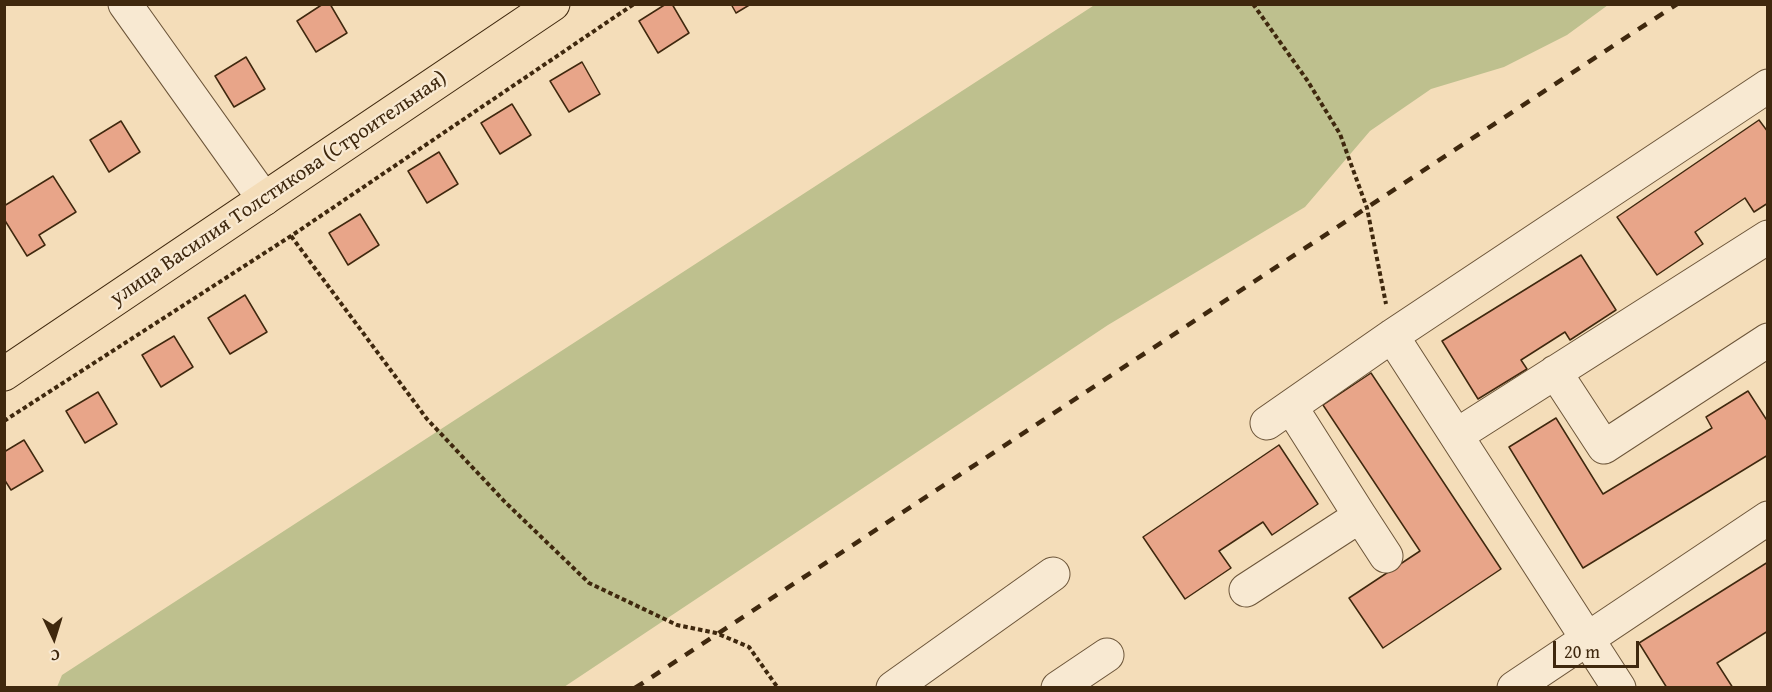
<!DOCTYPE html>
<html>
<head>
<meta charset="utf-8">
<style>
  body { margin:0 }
  #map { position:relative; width:1772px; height:692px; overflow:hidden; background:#f4ddb9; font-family:"Gentium Book Plus",serif }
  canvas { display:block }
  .frame { position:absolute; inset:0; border:6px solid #3f280e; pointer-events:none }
  .north { position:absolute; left:24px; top:608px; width:60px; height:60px; -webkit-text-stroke:4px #f8e9d2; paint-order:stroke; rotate:176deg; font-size:16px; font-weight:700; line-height:24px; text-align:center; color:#3f280e }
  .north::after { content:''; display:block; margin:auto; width:21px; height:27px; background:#3f280e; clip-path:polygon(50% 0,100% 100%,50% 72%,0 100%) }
  .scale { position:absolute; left:1553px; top:641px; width:86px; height:27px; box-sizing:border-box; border:3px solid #3f280e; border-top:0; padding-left:8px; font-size:18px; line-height:21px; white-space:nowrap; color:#3f280e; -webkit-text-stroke:4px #f8e9d2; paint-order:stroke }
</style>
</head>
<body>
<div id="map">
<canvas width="1772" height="692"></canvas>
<div class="frame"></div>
<div class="north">С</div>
<div class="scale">20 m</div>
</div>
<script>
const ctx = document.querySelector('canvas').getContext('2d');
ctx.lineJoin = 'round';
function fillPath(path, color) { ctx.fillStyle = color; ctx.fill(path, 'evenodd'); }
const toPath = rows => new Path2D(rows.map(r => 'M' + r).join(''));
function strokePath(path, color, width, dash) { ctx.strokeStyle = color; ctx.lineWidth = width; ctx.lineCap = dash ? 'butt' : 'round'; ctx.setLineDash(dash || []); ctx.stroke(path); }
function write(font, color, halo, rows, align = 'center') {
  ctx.font = font + ' "Gentium Book Plus",serif'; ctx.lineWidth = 4.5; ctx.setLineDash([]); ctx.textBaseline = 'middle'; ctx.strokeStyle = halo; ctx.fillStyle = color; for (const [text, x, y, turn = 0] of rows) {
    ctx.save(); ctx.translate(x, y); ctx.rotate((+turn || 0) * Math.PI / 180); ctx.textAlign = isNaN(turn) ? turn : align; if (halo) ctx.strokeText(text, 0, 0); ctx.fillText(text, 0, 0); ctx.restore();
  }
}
fillPath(toPath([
  [1096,4,1608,5,1567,35,1504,67,1431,89,1370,131,1305,207,1108,325,564,687,57,687,62,675]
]), '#bec08e');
const building = toPath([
  [323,4,330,4,347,33,316,52,297,21,323,4],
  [666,4,672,4,689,33,658,53,639,21,666,4],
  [731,4,751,4,736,13,731,4],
  [246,57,265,89,234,107,215,76,246,57],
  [582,62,600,94,569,112,550,81,582,62],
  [512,104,531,135,500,154,481,123,512,104],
  [1759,120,1768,132,1768,203,1754,212,1745,198,1695,232,1703,244,1657,275,1617,217,1759,120],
  [121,121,140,152,109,172,90,140,121,121],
  [439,152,458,184,427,203,408,171,439,152],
  [53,176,76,212,39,235,45,245,27,256,4,219,4,206,53,176],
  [360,214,379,245,348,265,329,233,360,214],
  [1581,255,1616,310,1570,340,1565,332,1521,360,1527,369,1478,399,1442,341,1581,255],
  [245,295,267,332,230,354,208,318,245,295],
  [174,336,193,367,161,387,142,355,174,336],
  [1371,373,1501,569,1383,648,1349,598,1420,551,1323,405,1371,373],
  [1748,391,1768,422,1768,455,1583,568,1509,447,1556,418,1603,494,1712,428,1706,417,1748,391],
  [98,392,117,424,85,443,66,411,98,392],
  [24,440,43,471,11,490,4,479,4,452,24,440],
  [1279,445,1318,504,1272,535,1263,522,1219,551,1231,568,1185,599,1143,537,1279,445],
  [1768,562,1768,631,1717,663,1733,688,1667,688,1639,643,1768,562]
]);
fillPath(building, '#e8a589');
strokePath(building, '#3f280e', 1.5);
const minor = toPath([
  [125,4,264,199],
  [1392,336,1619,688],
  [1555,372,1604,447,1768,340],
  [1267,423,1392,336,1768,86],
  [1457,435,1768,237],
  [1360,516,1386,556],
  [1246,590,1360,516,1291,407],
  [893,688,1053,574],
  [1058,688,1107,655],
  [1514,688,1768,518]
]);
const major = toPath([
  [4,374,553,4]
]);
strokePath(minor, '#6c5539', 35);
strokePath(major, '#3f280e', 35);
strokePath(toPath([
  [1253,4,1307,80,1340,134,1367,208,1386,304],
  [291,236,427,419,505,502,589,583,677,625,716,633,749,647,778,688],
  [4,421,294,234,634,4]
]), '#3f280e', 4, [4.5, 3]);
strokePath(minor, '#f8e9d2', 33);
strokePath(major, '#f4ddb9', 33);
strokePath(toPath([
  [635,688,1677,4]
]), '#3f280e', 4.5, [10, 10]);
write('21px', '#3f280e', '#f8e9d2', [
  ["улица Василия Толстикова (Строительная)",279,189,-34]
]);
</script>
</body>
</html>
